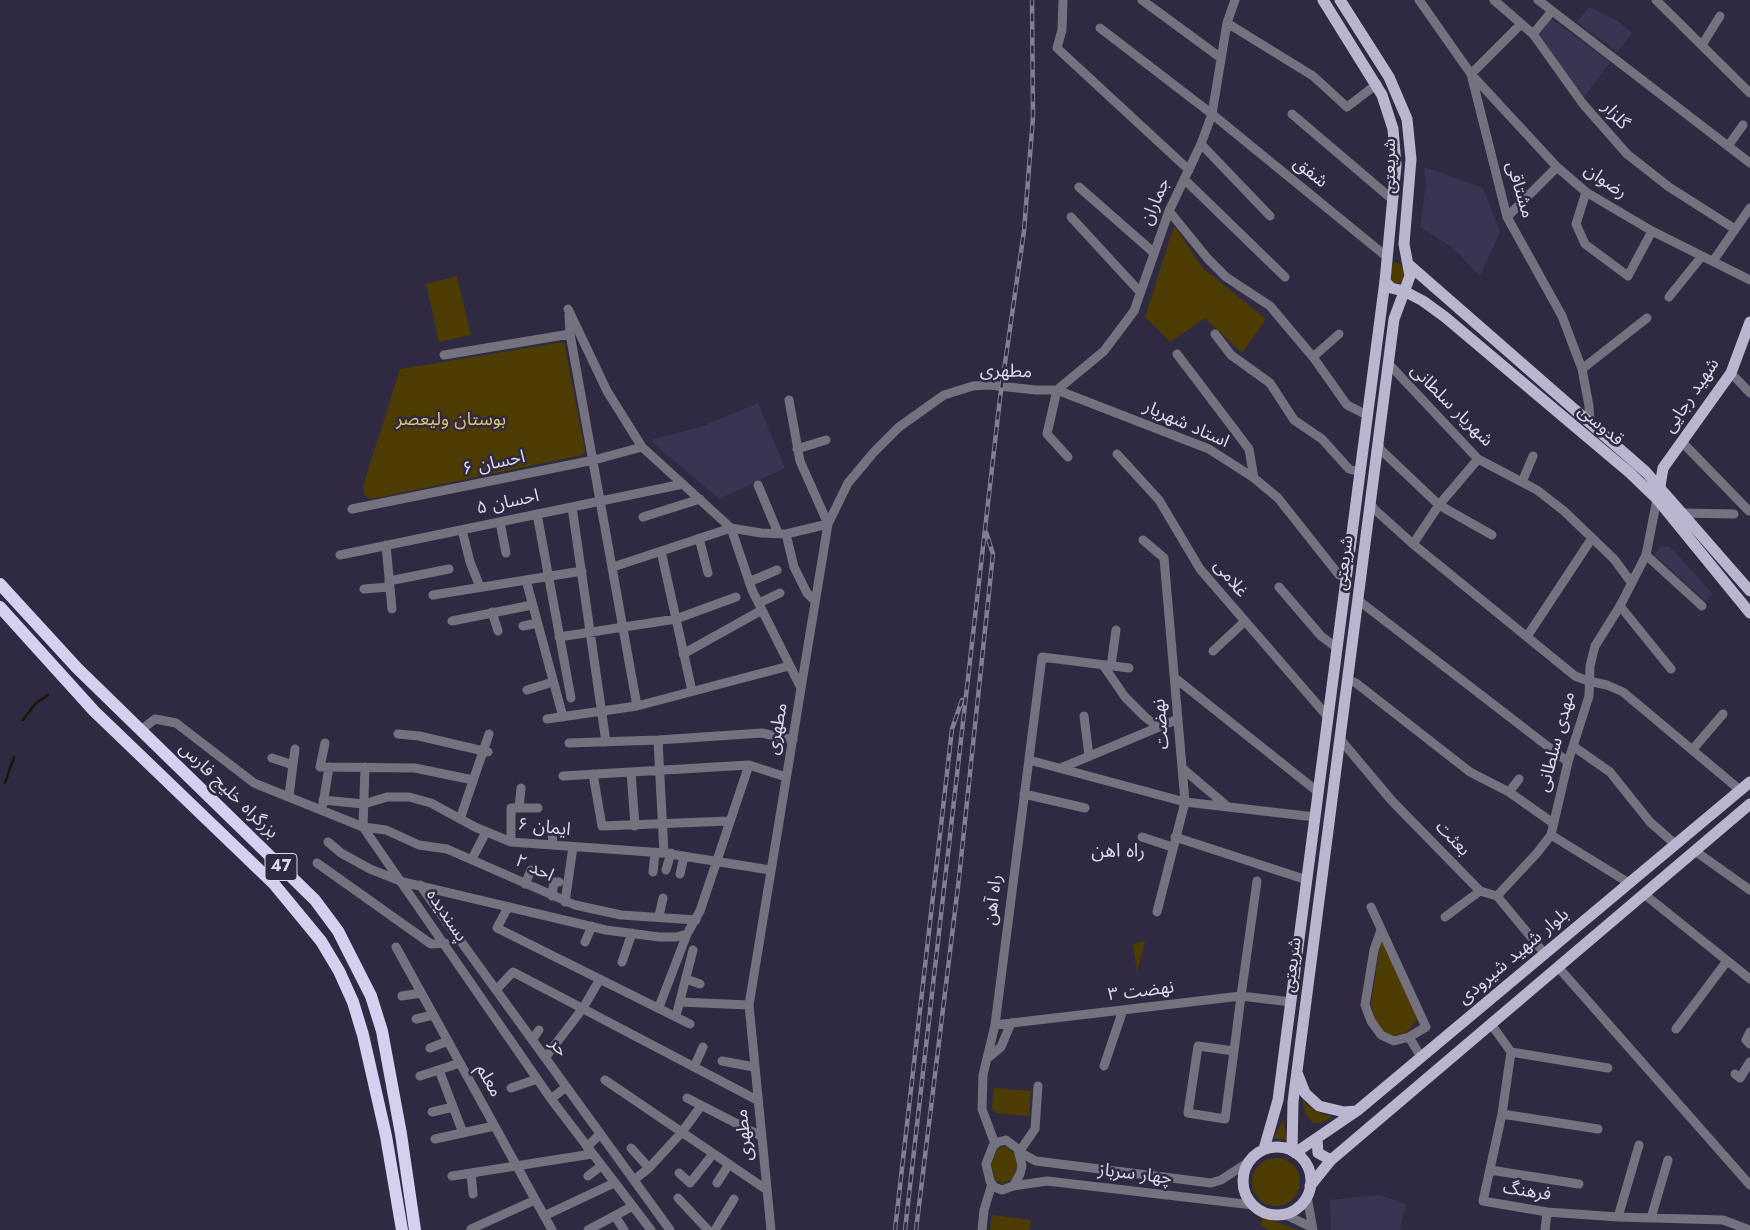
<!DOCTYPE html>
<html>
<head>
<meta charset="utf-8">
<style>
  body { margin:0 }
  canvas { display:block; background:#2f2a42 }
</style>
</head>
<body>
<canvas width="1750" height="1230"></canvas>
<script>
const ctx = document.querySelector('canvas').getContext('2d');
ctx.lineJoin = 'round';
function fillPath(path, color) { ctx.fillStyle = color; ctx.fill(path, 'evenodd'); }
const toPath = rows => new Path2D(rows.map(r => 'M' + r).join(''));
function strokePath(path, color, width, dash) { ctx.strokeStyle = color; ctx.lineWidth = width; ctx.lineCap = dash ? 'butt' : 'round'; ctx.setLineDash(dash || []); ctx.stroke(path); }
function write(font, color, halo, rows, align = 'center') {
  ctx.font = font + ' Jost,"Noto Sans Arabic",sans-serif'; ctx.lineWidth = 5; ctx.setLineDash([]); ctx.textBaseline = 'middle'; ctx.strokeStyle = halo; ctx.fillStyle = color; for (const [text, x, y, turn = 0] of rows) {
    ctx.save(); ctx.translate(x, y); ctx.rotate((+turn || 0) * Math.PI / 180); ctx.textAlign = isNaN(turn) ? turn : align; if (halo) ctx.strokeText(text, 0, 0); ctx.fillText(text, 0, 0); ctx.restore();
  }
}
fillPath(toPath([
  [1589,7,1618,21,1632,33,1618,52,1577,22],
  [1550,18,1610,62,1583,98,1538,33],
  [1424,167,1483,188,1500,232,1480,276,1452,247,1420,227,1426,185],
  [758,403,785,468,719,499,650,440,701,427],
  [1661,546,1670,547,1713,594,1705,601,1665,564,1654,554],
  [1379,1195,1406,1204,1400,1230,1331,1230,1330,1200]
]), '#3a3351');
fillPath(toPath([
  [1174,226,1204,269,1266,319,1242,353,1205,318,1170,342,1145,317],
  [1394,263,1399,263,1404,270,1403,281,1396,285,1390,279,1391,266],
  [457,276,471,335,439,342,426,284],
  [564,342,585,451,582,455,371,499,364,495,363,486,400,369],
  [1381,939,1418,1019,1408,1031,1394,1036,1383,1031,1375,1020,1371,1004],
  [1145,941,1137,972,1133,944],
  [994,1088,1031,1091,1029,1116,996,1113,992,1108],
  [1302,1100,1317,1112,1333,1117,1321,1123,1313,1123,1306,1115],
  [1283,1120,1287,1140,1274,1138],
  [1005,1146,1016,1155,1017,1166,1014,1177,1003,1184,995,1180,991,1164,997,1149],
  '1252 1182a24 24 0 1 1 48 0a24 24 0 1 1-48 0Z',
  [992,1215,1031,1220,1030,1230,990,1230],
  [1263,1217,1297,1230,1269,1230,1260,1225]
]), '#4c3c01');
strokePath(toPath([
  [23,720,36,703,48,695],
  [5,783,14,757]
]), '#1b1503', 2.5);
strokePath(toPath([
  [1063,0,1062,30,1057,48,1189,170],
  [1142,0,1221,58],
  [1419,0,1471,74,1507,217,1562,316,1582,369,1589,406,1590,422],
  [1494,0,1533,34,1583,104,1627,154,1669,187,1735,229],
  [1538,0,1750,163],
  [1656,0,1750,93],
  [1227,23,1313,76,1347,107,1377,84],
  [1521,24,1471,74,1557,167,1586,192,1652,231,1750,280],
  [1100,28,1212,114,1387,257],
  [1533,34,1552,11],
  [1702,45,1720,16],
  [1292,114,1393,200],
  [1201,144,1270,216],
  [1728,146,1743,125],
  [1184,179,1285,277],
  [1079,187,1153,252],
  [1586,192,1576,224,1585,244,1628,276,1652,231],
  [1169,211,1208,259,1226,277,1270,306,1313,357,1347,405,1367,415],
  [1071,217,1140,292],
  [1507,217,1557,167],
  [1713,261,1750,208],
  [1669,297,1702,256],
  [568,309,607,391,642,447,731,528,761,533,786,534,828,524,800,461,789,400],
  [569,315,570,334,637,706],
  [1215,334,1231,355,1270,383,1294,420,1322,439,1349,469,1360,472],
  [1177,354,1249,449,1254,478],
  [444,355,570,334],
  [1313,357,1339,334],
  [1388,363,1478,459,1537,490,1564,511,1614,559,1631,582],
  [1582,369,1647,318],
  [1731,373,1750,393],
  [1057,390,1104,351,1134,311,1169,211,1201,144,1212,114,1227,23,1235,0],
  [1057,390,1047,434,1068,457],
  [1682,442,1749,511],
  [1378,443,1381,450,1439,505,1492,535],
  [797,449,826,440],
  [1117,454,1159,500,1200,569,1328,717],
  [1522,482,1533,456],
  [758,485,778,533],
  [1370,502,1374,509,1413,544,1575,676,1588,681,1607,685,1623,692,1740,790],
  [572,507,606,742],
  [352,509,594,460,642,447],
  [1683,513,1734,514],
  [537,514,571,698],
  [643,517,700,499],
  [500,522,506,553],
  [462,530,470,562,480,587],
  [786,534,794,567,807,593,815,601],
  [699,538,708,573],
  [1143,540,1164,558,1185,802,1157,912],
  [1413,544,1439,505,1478,459],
  [386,545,392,609],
  [661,551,692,691],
  [340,555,683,484],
  [1646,555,1702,606],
  [613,567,731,528,752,590,801,688],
  [526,580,563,717],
  [389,581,449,569],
  [749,582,777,570],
  [1279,587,1321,636,1337,648],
  [364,589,389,587],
  [433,595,582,571],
  [1358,600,1568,762],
  [759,603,780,593],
  [1620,606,1671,669],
  [492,612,498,631],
  [452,621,532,605],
  [523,626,537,623],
  [1528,635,1592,538],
  [559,637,676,619,736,597],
  [1213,651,1244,622],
  [683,654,762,610],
  [1103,665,1125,697,1145,717,1158,727],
  [1111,666,1116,630],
  [1175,678,1318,792],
  [1347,680,1356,683,1470,772,1509,792,1553,823],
  [527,690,553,682],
  [1084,716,1089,756],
  [547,719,637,706,789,666],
  [141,730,155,719,176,723,254,783,363,827,551,1099,651,1230],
  [398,734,419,736,488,752],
  [1340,739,1392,801,1480,891,1497,896,1545,954],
  [658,740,664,853],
  [325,743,320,767,415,768,473,780],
  [569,743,658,740,762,733,793,740],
  [1573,746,1610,772,1650,822,1675,844],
  [1693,749,1723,714],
  [272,758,293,765],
  [1029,760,1185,802,1315,817],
  [1061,768,1178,719],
  [1182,768,1228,807],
  [631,772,635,826],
  [593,774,602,826,729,821],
  [563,776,749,765,786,777],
  [1509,792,1519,779],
  [1024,794,1085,808],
  [289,796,295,749],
  [323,800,364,804,387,797,409,797,431,803,475,827,511,842,664,853,770,870],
  [323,804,329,767],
  [519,808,521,788],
  [460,819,489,734],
  [363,827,386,830,419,845,447,849,575,905,621,915,696,920],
  [363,827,365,767],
  [552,830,553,845],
  [1551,835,1629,883],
  [1142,837,1172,847],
  [1175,837,1307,880],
  [328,842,341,853,370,869,403,882,606,930,659,937,676,937,687,934],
  [511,842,511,808,538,808],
  [1695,851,1750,890],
  [472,859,486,832],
  [317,863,431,944,445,943],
  [666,870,671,853],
  [653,872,655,852],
  [680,874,684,856],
  [525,884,531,870],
  [420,885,670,1230],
  [1644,894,1750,979],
  [552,896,554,882,559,882],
  [1497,896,1537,853,1551,835,1568,762,1589,696,1590,666,1595,646,1620,606,1646,555,1657,499],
  [565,902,573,847],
  [508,907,497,928,690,1024],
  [1371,907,1426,1027,1409,1037,1394,1041,1381,1035,1371,1021,1365,1005,1374,950,1381,930],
  [659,916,663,898],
  [1445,917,1480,891],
  [585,942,592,926],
  [396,947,552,1230],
  [622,962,632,933],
  [1558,967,1750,1185],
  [686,979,700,984],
  [496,990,513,972,757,1100],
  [402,996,421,993],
  [680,1002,749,1005],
  [659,1007,687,934,700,911,749,765],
  [676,1016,693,950],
  [416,1019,433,1015],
  [1491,1024,1511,1052,1502,1114,1483,1201,1547,1212,1618,1217,1723,1220,1750,1230],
  [995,1025,1241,996,1291,1002],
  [1676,1029,1727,961],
  [1750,1032,1746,1040,1750,1044],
  [1409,1037,1421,1057],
  [532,1040,539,1030],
  [430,1048,448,1041],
  [1234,1051,1198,1046,1188,1113,1225,1119,1234,1051,1241,996,1257,881],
  [1511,1052,1608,1068],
  [989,1057,1001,1047,1011,1023],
  [545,1058,583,1008,600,979],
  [722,1061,754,1067],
  [1104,1066,1123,1010],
  [694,1067,703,1047],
  [439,1070,463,1133],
  [1735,1074,1740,1078,1750,1062],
  [420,1076,460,1063],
  [605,1080,767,1190],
  [1038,1086,1035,1129,1019,1152,1036,1161,1211,1183,1221,1180,1247,1163],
  [511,1088,537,1079],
  [687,1098,761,1136],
  [551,1099,566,1087],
  [432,1112,453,1107],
  [1502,1114,1598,1129],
  [435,1139,494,1126],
  [1006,1140,1018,1149,1022,1166,1020,1174,1013,1186,1002,1190,994,1187,990,1181,986,1164,993,1146,998,1142,1006,1140],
  [995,1144,982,1109,983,1075,995,1025,1042,657,1129,668],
  [587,1147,600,1134],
  [631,1148,649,1168],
  [1490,1170,1579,1184],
  [471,1173,473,1194],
  [679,1173,690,1183,713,1154],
  [452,1176,592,1154],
  [588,1176,601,1166],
  [634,1180,649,1168,682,1132,701,1106],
  [717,1183,729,1164],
  [1013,1186,1047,1181,1253,1205],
  [1307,1196,1313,1230],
  [678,1198,708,1230],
  [1284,1214,1311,1227],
  [544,1216,614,1183],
  [615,1216,624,1230],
  [1618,1217,1639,1145],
  [1651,1218,1668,1160],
  [471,1229,535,1200],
  [588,1230,631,1207],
  [715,1230,734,1199],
  [771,1230,749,1005,828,524,848,483,874,452,899,427,944,395,973,386,989,385,1036,390,1057,390,1209,449,1254,478,1278,498,1339,575,1346,577],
  [982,1230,984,1210,992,1184],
  [1545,1230,1547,1212]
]), '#74727f', 9);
strokePath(toPath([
  [1408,264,1646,472,1750,591],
  [1385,281,1391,288,1404,291,1423,301,1445,317,1630,473,1657,499,1750,613],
  [1660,486,1663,468,1731,373,1750,322],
  [1298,1075,1305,1093,1319,1106,1344,1112,1356,1111],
  [1317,1139,1318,1153,1331,1160],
  '1243 1181a34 34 0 1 1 68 0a34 34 0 1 1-68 0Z',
  [1264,1149,1278,1100,1385,281,1396,165,1393,129,1382,95,1323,0],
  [1292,1151,1293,1102,1394,319,1410,276,1404,244,1411,159,1407,119,1389,77,1340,0],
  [1295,1153,1358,1110,1750,782],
  [1310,1186,1331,1160,1750,804]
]), '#bab6d0', 11);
strokePath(toPath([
  [0,584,77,668,315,900,338,931,371,996,382,1031,401,1134,415,1230],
  [0,607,94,711,274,884,321,941,339,971,353,1002,363,1035,386,1136,402,1230]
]), '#d6d0f0', 12);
const rail = toPath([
  [895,1230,952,729,962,700],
  [905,1230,1000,398,1024,231,1033,117,1032,0],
  [916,1230,959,878,993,554,986,532]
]);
strokePath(rail, '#837f93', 4.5);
strokePath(rail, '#2f2a42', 2.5, [8]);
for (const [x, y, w] of [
  [281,867,32]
]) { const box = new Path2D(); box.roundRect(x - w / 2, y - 13.5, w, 27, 4); ctx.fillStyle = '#2f2a42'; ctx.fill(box); strokePath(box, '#dddaea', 1); }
write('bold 16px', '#dddaea', null, [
  ["47",281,867]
]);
write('18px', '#dddaea', '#2f2a42', [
  ["گلزار",1615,116,48],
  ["شریعتی",1391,166,-90],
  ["شفق",1310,173,39],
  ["رضوان",1605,182,34],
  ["مشتاقی",1519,190,73],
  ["جماران",1156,202,-67],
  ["مطهری",1006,372,2],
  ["شهید رجایی",1692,396,-56],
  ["شهریار سلطانی",1451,406,45],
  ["استاد شهریار",1186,425,24],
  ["قدوسی",1600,426,40],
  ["احسان ۶",494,464,-12],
  ["احسان ۵",508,503,-12],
  ["شریعتی",1345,563,-83],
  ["غلامی",1230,579,51],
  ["نهضت",1162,724,-95],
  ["مطهری",778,729,-80],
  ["مهدی سلطانی",1557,742,-75],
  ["بزرگراه خلیج فارس",228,791,44],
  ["ایمان ۶",544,828,6],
  ["بعثت",1452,839,46],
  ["احد ۲",534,869,25],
  ["راه آهن",994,900,-83],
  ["پسندیده",446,916,56],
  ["بلوار شهید شیرودی",1514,957,-40],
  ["شریعتی",1293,965,-83],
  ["نهضت ۳",1141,992,-7],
  ["حر",558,1048,54],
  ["معلم",488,1081,61],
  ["مطهری",745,1135,-96],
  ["چهار سرباز",1135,1175,7],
  ["فرهنگ",1527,1192,9]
]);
write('18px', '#e2c468', '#2f2a42', [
  ["بوستان ولیعصر",451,421]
]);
write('19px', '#dddaea', '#2f2a42', [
  ["راه اهن",1118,852]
]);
</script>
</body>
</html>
